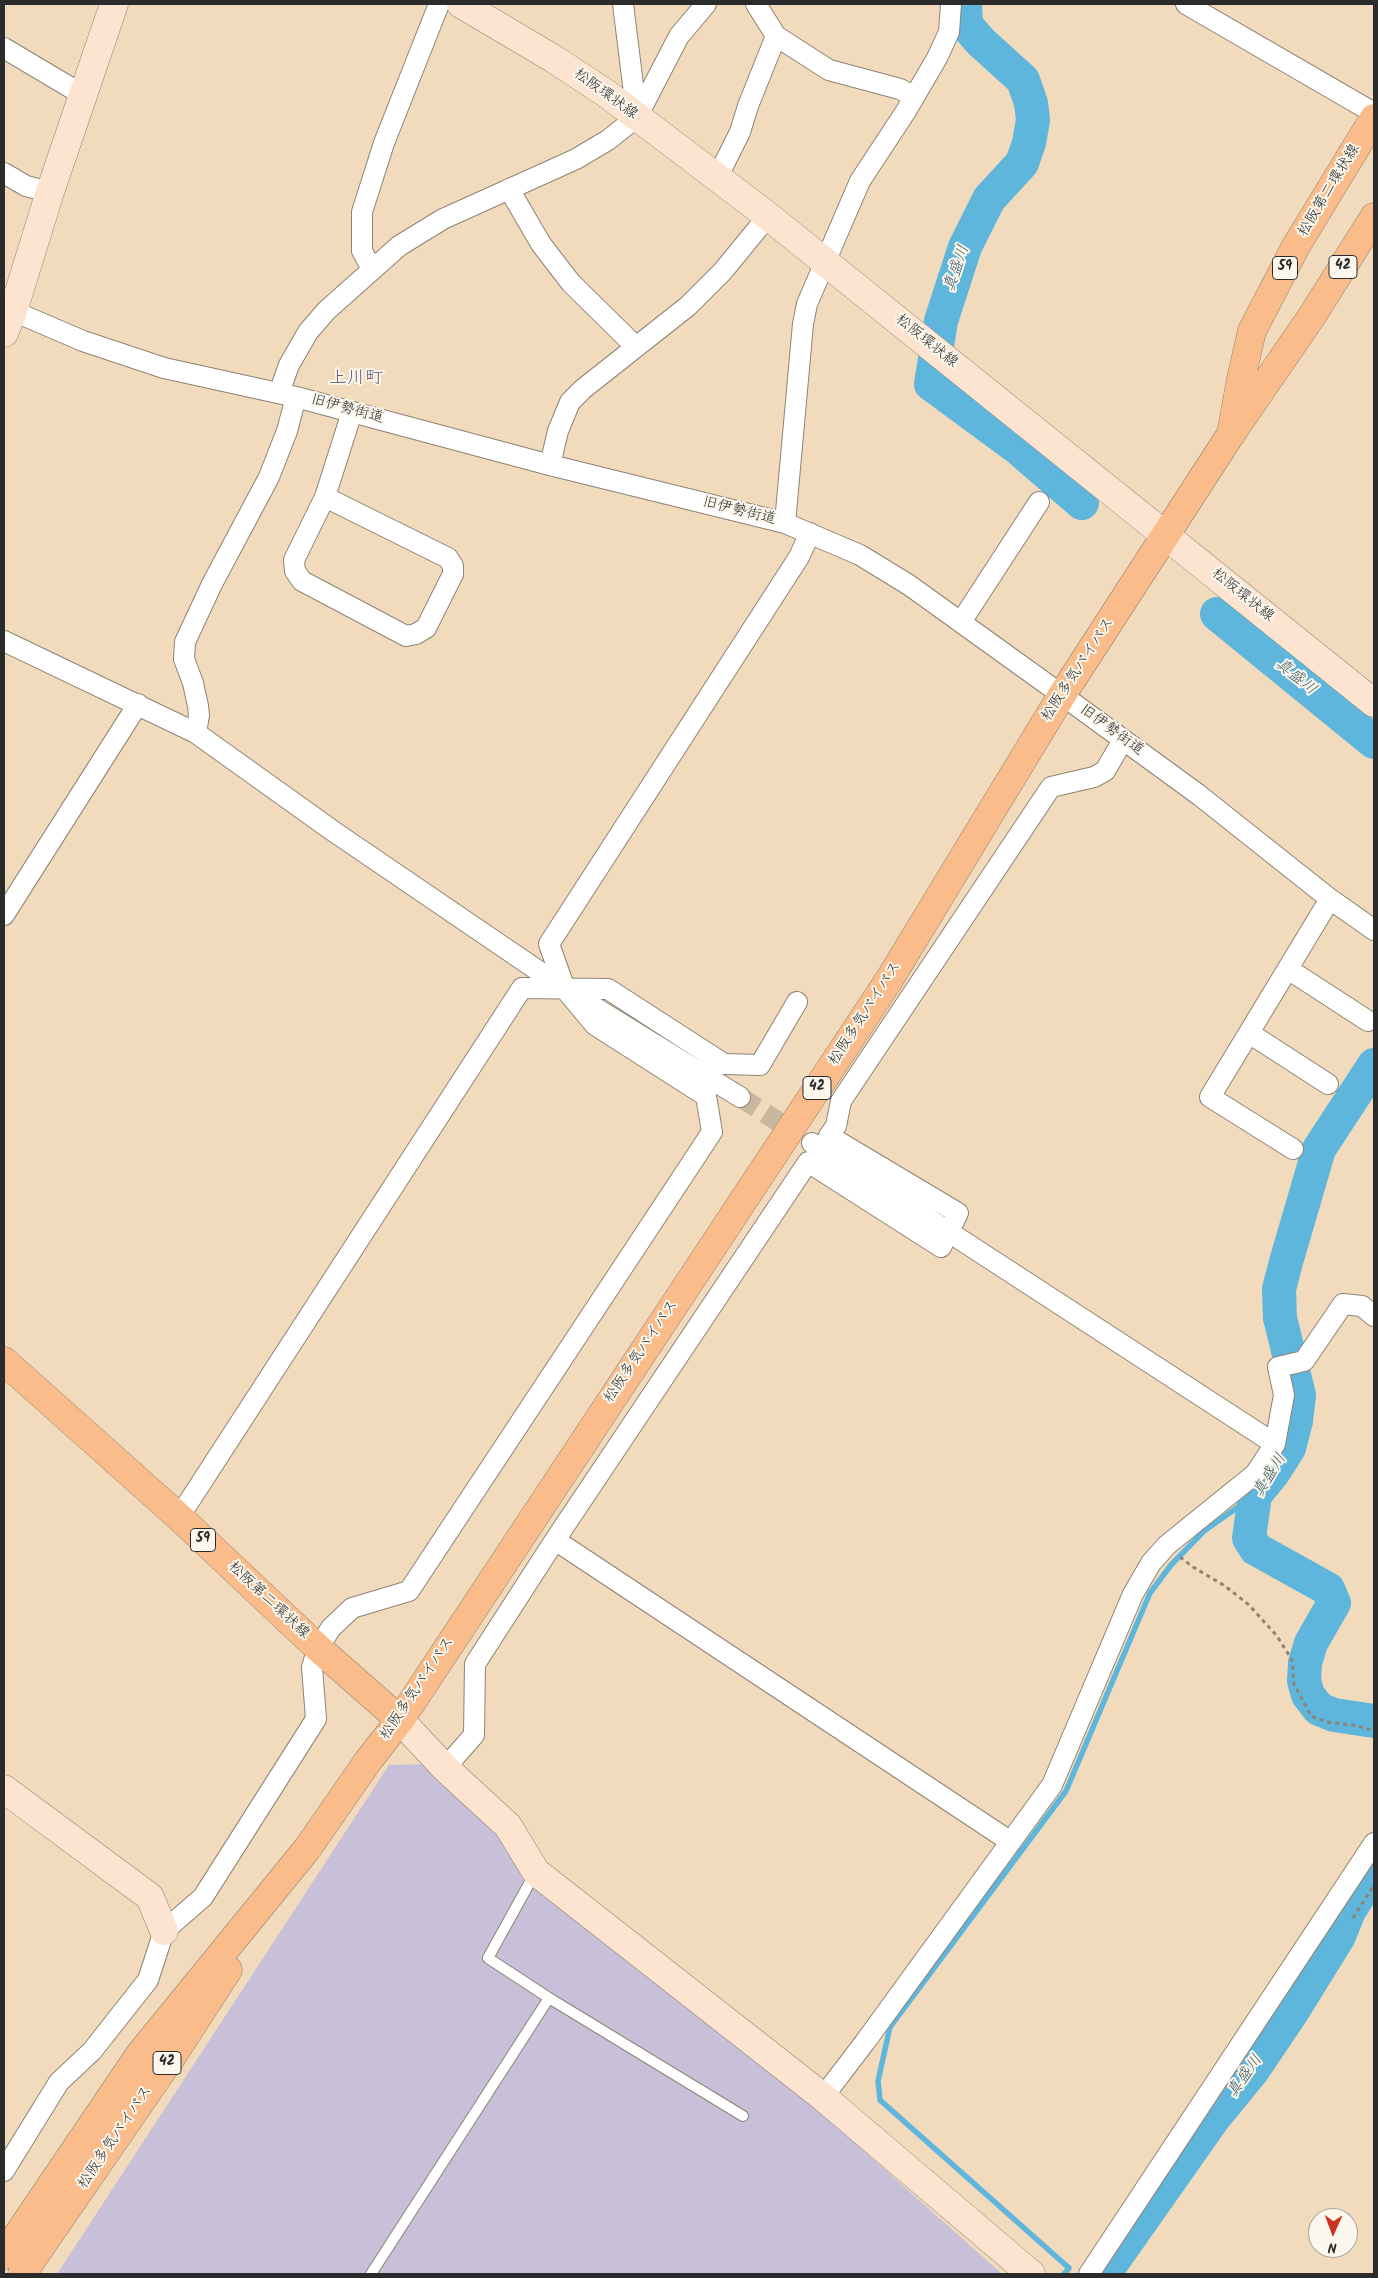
<!DOCTYPE html>
<html>
<head>
<meta charset="utf-8">
<style>
  body { margin:0 }
  #map { position:relative; width:1378px; height:2278px; overflow:hidden; background:#f1dbbc; font-family:Kalam,sans-serif }
  canvas { display:block }
  .frame { position:absolute; inset:0; border:5px solid #2b2b2b; pointer-events:none }
  .north { position:absolute; left:1308px; top:2208px; width:50px; height:50px; box-sizing:border-box; background:#fbf7ec; border:1px solid #a8a59f; border-radius:50%; rotate:182deg; font-size:14px; font-weight:700; line-height:20px; text-align:center; color:#2b2b2b }
  .north::after { content:''; display:block; margin:auto; width:18px; height:22px; background:#c8321e; clip-path:polygon(50% 0,100% 100%,50% 72%,0 100%) }
</style>
</head>
<body>
<div id="map">
<canvas width="1378" height="2278"></canvas>
<div class="frame"></div>
<div class="north">N</div>
</div>
<script>
const ctx = document.querySelector('canvas').getContext('2d');
ctx.lineJoin = 'round';
function fillPath(path, color) { ctx.fillStyle = color; ctx.fill(path, 'evenodd'); }
const toPath = rows => new Path2D(rows.map(r => 'M' + r).join(''));
function strokePath(path, color, width, dash) { ctx.strokeStyle = color; ctx.lineWidth = width; ctx.lineCap = dash ? 'butt' : 'round'; ctx.setLineDash(dash || []); ctx.stroke(path); }
function write(font, color, halo, rows, align = 'center') {
  ctx.font = font + ' Kalam,"Klee One",sans-serif'; ctx.lineWidth = 4; ctx.setLineDash([]); ctx.textBaseline = 'middle'; ctx.strokeStyle = halo; ctx.fillStyle = color; for (const [text, x, y, turn = 0] of rows) {
    ctx.save(); ctx.translate(x, y); ctx.rotate((+turn || 0) * Math.PI / 180); ctx.textAlign = isNaN(turn) ? turn : align; if (halo) ctx.strokeText(text, 0, 0); ctx.fillText(text, 0, 0); ctx.restore();
  }
}
fillPath(toPath([
  [430,1764,1002,2274,57,2274,389,1765]
]), '#c8bfd8');
strokePath(toPath([
  [1064,2274,1069,2268,880,2100,878,2081,890,2027,1066,1791,1150,1593,1171,1565,1204,1531,1255,1495]
]), '#5fb6dc', 5.5);
strokePath(toPath([
  [965,4,966,25,981,42,1023,80,1031,103,1033,120,1029,143,1022,163,989,199,965,247,941,321,931,384,1018,448,1082,503],
  [1217,614,1374,742],
  [1374,1065,1319,1149,1286,1262,1279,1289,1280,1318,1299,1395,1296,1421,1289,1448,1273,1473,1255,1495,1249,1538,1256,1549,1328,1589,1334,1603,1311,1643,1305,1663,1304,1681,1308,1695,1319,1709,1334,1715,1374,1721],
  [1104,2274,1213,2119,1253,2070,1292,2012,1339,1936,1349,1911,1374,1871]
]), '#5fb6dc', 34);
strokePath(toPath([
  [740,1097,802,1137]
]), '#c9b89f', 20, [20, 10]);
const lane = toPath([
  [535,1873,488,1958,549,1998,743,2116],
  [371,2274,549,1998]
]);
const street = toPath([
  [623,4,637,117],
  [756,4,776,36,829,70,900,89,914,97],
  [1186,4,1374,113],
  [4,48,83,95],
  [4,173,26,186,50,192],
  [717,178,740,132,748,106,776,36],
  [509,189,541,244,571,283,635,346],
  [372,269,362,251,362,212,384,143,439,4],
  [4,305,13,311,83,341,164,368,296,397,550,465,785,523,860,555,909,585,1062,695,1199,795,1330,899,1374,930],
  [279,393,289,365,308,332,326,311,399,246,443,219,576,159,608,140,637,117,679,36,706,4],
  [550,465,558,431,570,402,583,389,688,306,723,271,768,216],
  [325,497,448,558,453,566,453,574,426,628,416,634,406,636,302,581,295,571,294,560,325,497,352,412],
  [785,523,803,324,807,304,860,181,906,111,937,58,949,32,951,4],
  [961,622,1039,502],
  [4,641,196,733,333,831,565,989,740,1097],
  [196,733,199,715,198,706,193,683,184,659,185,642,212,584,269,477,287,431,296,397],
  [4,915,138,704],
  [1288,969,1368,1021],
  [1249,1033,1328,1084],
  [812,1143,1275,1444],
  [1293,1149,1210,1097,1330,899],
  [179,1517,522,988,608,989,724,1064,760,1065,797,1002],
  [555,1540,1011,1842],
  [445,1768,474,1735,475,1664,555,1540,808,1162,941,1247,958,1213,829,1136,836,1126,841,1101,1051,787,1094,777,1105,771,1123,740],
  [823,2097,865,2042,1052,1785,1133,1594,1151,1563,1167,1545,1255,1474,1275,1444,1284,1395,1278,1367,1304,1361,1343,1304,1362,1306,1374,1316],
  [4,2171,59,2082,92,2051,148,1980,164,1931,203,1897,316,1719,312,1667,318,1648,331,1628,352,1608,409,1591,712,1132,706,1096,595,1025,565,989,549,944,799,557,810,533],
  [1089,2274,1374,1843]
]);
const secondary = toPath([
  [461,4,554,59,607,94,768,216,1374,703],
  [4,333,13,311,50,192,114,4],
  [400,1720,445,1768,508,1826,536,1872,823,2097,1031,2274],
  [4,1789,150,1897,164,1931]
]);
const primary = toPath([
  [1231,434,1241,379,1252,331,1296,246,1374,118],
  [4,1361,179,1517,318,1648,400,1720]
]);
const highway = toPath([
  [4,2255,140,2054,307,1849,368,1761,400,1720,889,980,1062,695,1231,434,1312,316,1374,217],
  [22,2274,175,2052,228,1970]
]);
strokePath(lane, '#8e8374', 12);
strokePath(street, '#8e8374', 22);
strokePath(secondary, '#8e8374', 29);
strokePath(primary, '#8e8374', 29);
strokePath(highway, '#8e8374', 29);
strokePath(toPath([
  [1180,1557,1193,1567,1225,1586,1249,1605,1277,1636,1292,1660,1294,1684,1311,1716,1327,1722,1358,1726,1374,1731],
  [1353,1918,1374,1885]
]), '#8e8374', 3, [4, 4]);
strokePath(lane, '#fff', 10);
strokePath(street, '#fff', 20);
strokePath(secondary, '#fde4d0', 28);
strokePath(primary, '#f9bc8a', 28);
strokePath(highway, '#f9bc8a', 28);
for (const [x, y, w] of [
  [1343,267,28],
  [1285,268,25],
  [817,1088,28],
  [203,1540,25],
  [167,2063,28]
]) { const box = new Path2D(); box.roundRect(x - w / 2, y - 11.5, w, 23, 4); ctx.fillStyle = '#fbf7ec'; ctx.fill(box); strokePath(box, '#2b2b2b', 1); }
write('bold 14px', '#2b2b2b', null, [
  ["42",1343,267],
  ["59",1285,268],
  ["42",817,1088],
  ["59",203,1540],
  ["42",167,2063]
]);
write('15px', '#2b2b2b', '#fbf7ec', [
  ["松阪環状線",605,95,36],
  ["松阪第二環状線",1330,191,-59],
  ["松阪環状線",926,342,39],
  ["旧伊勢街道",347,410,15],
  ["旧伊勢街道",739,512,14],
  ["松阪環状線",1242,596,39],
  ["松阪多気バイパス",1079,670,-57],
  ["旧伊勢街道",1111,731,36],
  ["松阪多気バイパス",866,1014,-57],
  ["松阪多気バイパス",642,1352,-56],
  ["松阪第二環状線",268,1601,43],
  ["松阪多気バイパス",418,1689,-56],
  ["松阪多気バイパス",116,2138,-56]
]);
write('italic 16px', '#3d5c69', '#fbf7ec', [
  ["真盛川",958,269,-71],
  ["真盛川",1295,678,39],
  ["真盛川",1271,1476,-58],
  ["真盛川",1246,2077,-54]
]);
write('18px', '#64556a', '#fbf7ec', [
  ["上川町",356,380]
]);
</script>
</body>
</html>
